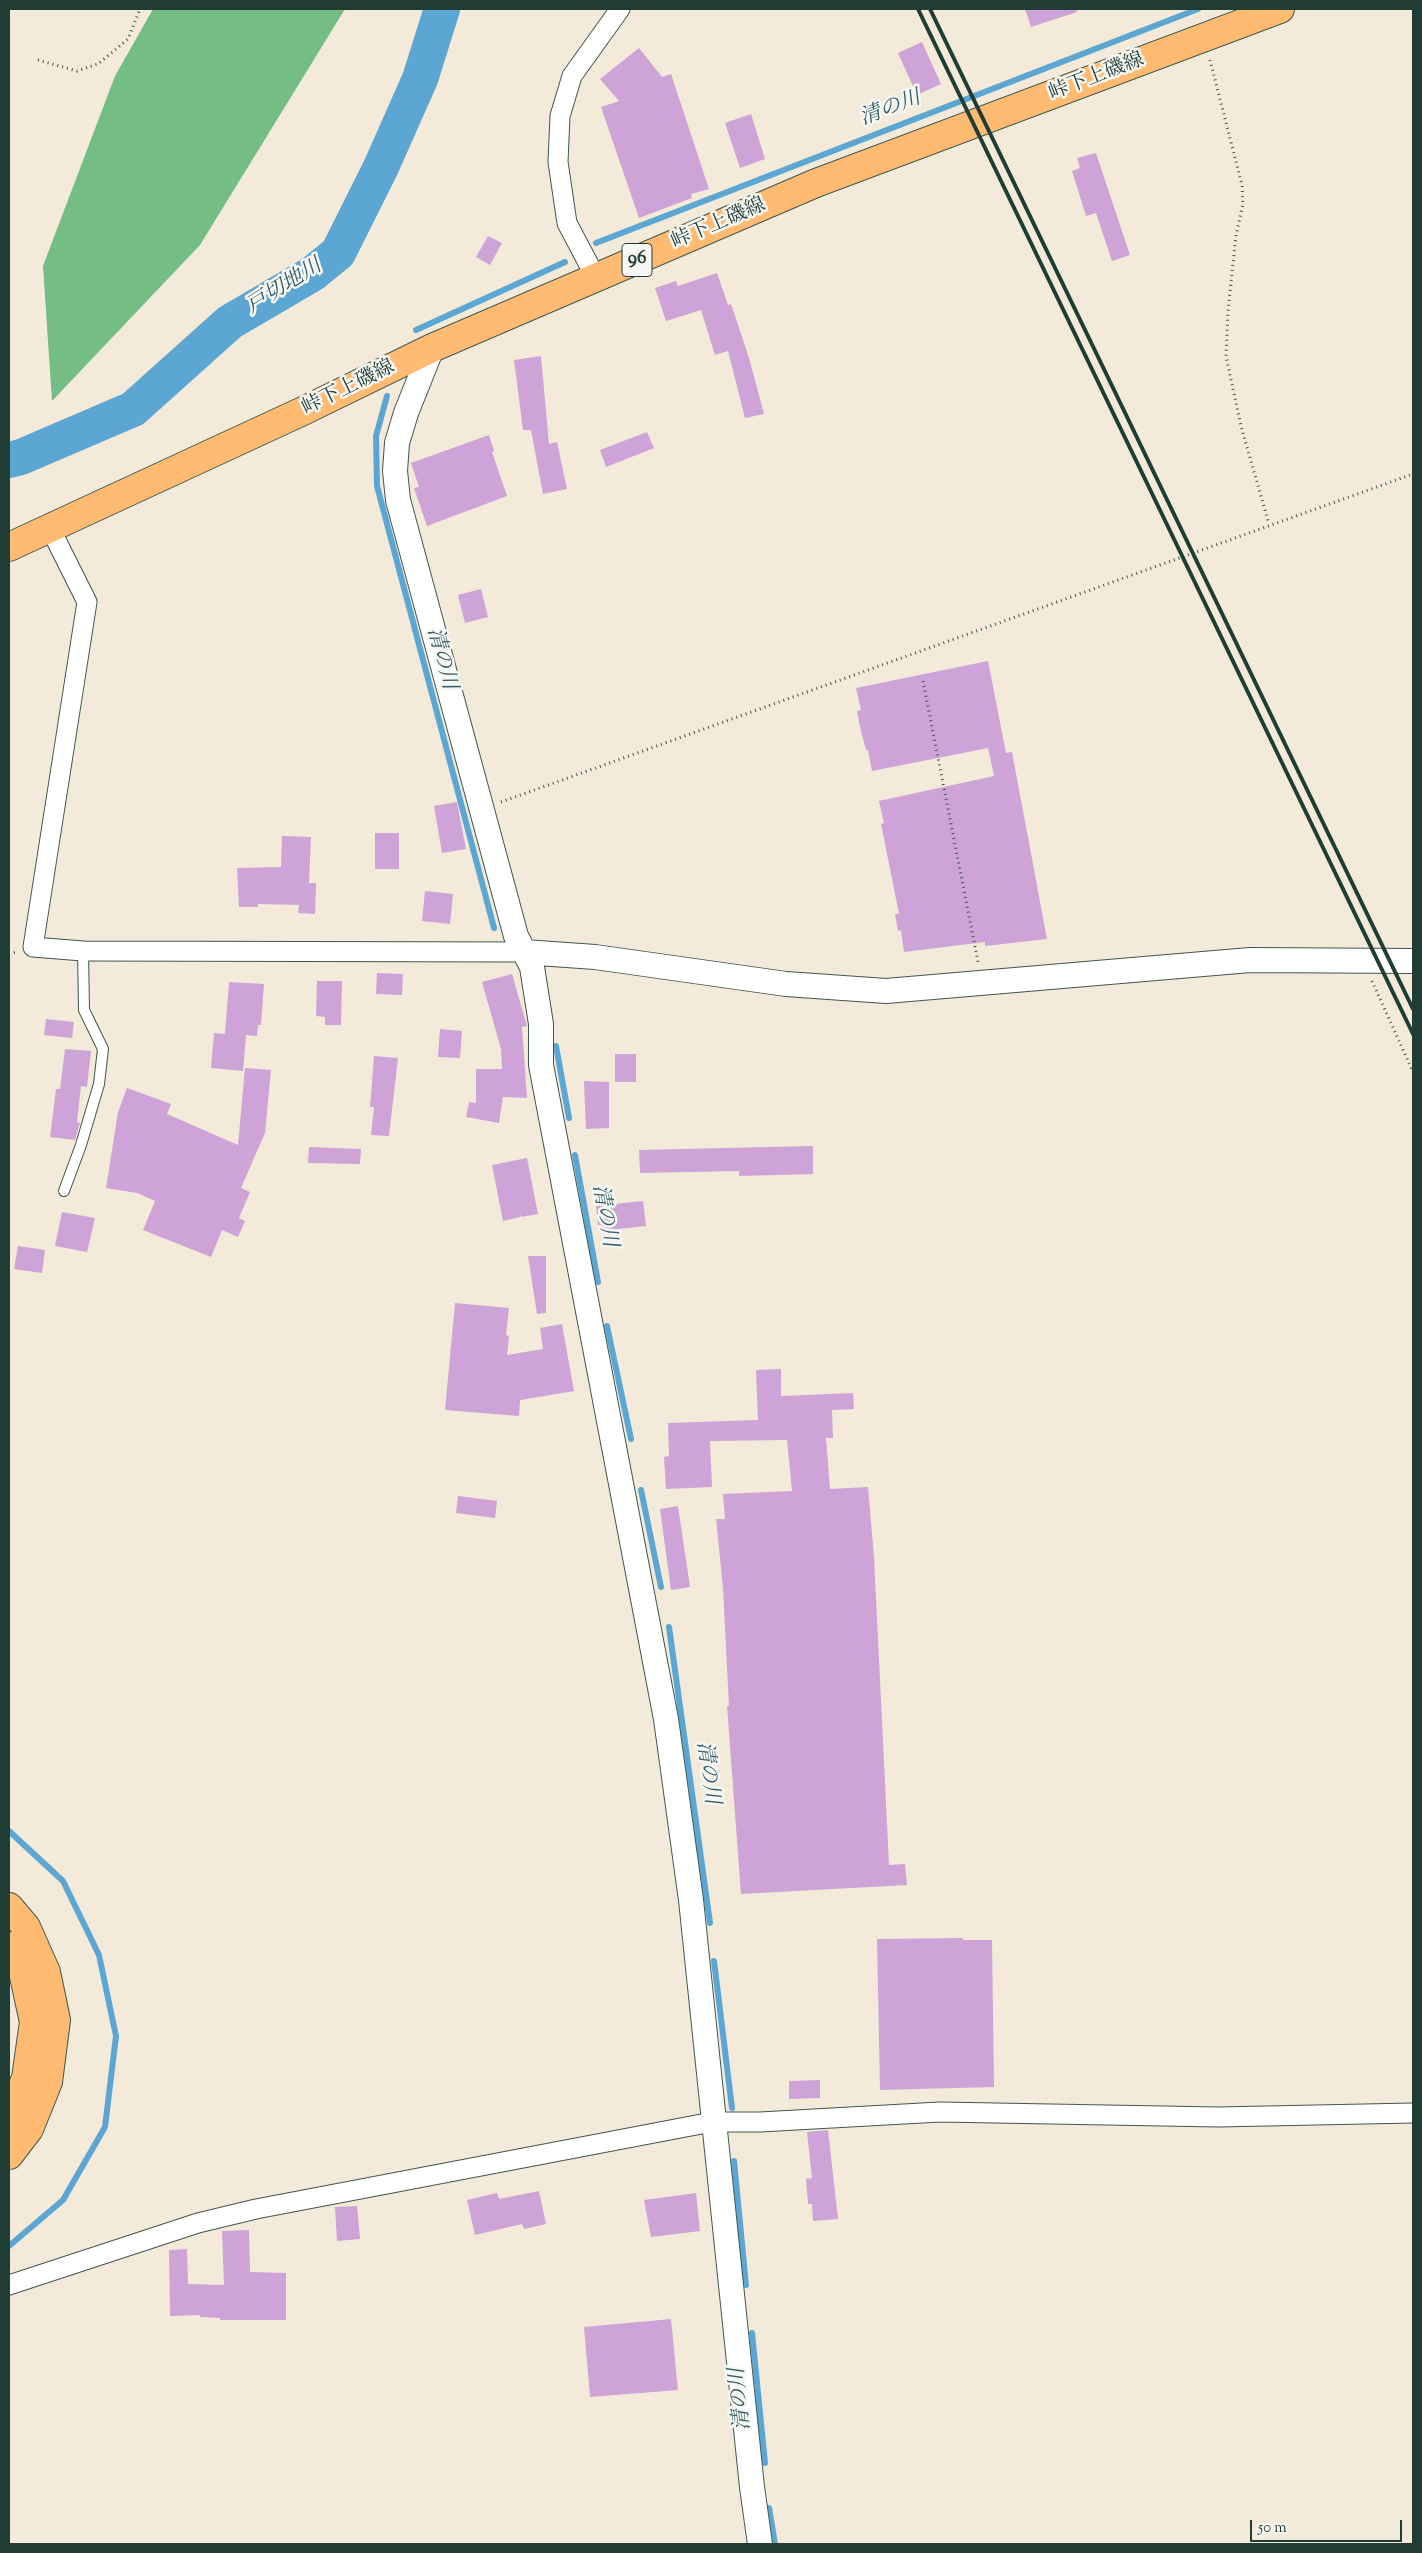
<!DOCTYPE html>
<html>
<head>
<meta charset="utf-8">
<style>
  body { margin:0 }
  #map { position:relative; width:1422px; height:2553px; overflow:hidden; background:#f3ead9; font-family:"Sorts Mill Goudy",serif }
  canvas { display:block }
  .frame { position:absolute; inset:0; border:10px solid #1f3d34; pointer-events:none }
  .scale { position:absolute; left:1250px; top:2520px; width:152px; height:22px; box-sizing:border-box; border:2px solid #1f3d34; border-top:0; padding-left:6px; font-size:15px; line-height:18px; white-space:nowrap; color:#1f3d34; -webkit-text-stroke:4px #f6f6f2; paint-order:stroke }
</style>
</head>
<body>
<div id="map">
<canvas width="1422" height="2553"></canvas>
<div class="frame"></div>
<div class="scale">50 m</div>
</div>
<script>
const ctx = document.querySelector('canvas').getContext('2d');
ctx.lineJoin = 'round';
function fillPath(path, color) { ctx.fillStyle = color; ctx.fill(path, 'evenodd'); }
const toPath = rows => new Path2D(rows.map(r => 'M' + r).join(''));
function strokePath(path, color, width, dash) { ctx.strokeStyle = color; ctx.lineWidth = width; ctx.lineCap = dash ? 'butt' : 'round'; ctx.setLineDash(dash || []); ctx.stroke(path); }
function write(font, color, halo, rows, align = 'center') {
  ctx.font = font + ' "Sorts Mill Goudy","Noto Serif JP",serif'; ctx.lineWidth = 5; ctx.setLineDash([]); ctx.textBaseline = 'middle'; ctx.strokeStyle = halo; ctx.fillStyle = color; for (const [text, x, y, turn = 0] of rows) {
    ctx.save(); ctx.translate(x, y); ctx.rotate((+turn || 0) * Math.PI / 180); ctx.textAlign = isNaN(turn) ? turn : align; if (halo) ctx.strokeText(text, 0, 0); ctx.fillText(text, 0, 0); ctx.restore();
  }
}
fillPath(toPath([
  [153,9,345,9,200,245,52,401,43,266,115,76]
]), '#74bd84');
strokePath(toPath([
  [596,243,1198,9],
  [416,330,565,262],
  [387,396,376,436,377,486,494,928],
  [556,1046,569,1118],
  [575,1155,598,1282],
  [607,1326,631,1439],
  [641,1490,661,1587],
  [669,1627,710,1923],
  [9,1831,63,1881,99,1955,116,2036,105,2127,63,2200,9,2246],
  [714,1961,732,2108],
  [734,2161,746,2285],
  [752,2333,765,2463],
  [769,2508,775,2544]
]), '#5ca6d4', 6);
strokePath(toPath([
  [9,460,21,457,133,409,230,322,312,274,338,253,381,167,420,79,442,9]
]), '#5ca6d4', 36);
fillPath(toPath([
  [1025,9,1076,9,1077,12,1031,27],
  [922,42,941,84,917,95,898,53],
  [639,48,662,77,671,74,709,189,691,194,692,198,639,218,601,107,619,101,600,79],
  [751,114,765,159,740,168,725,123],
  [1096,153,1130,255,1112,261,1096,213,1086,216,1072,171,1080,168,1077,158],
  [488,236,502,243,490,265,476,257],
  [717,273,728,305,731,304,749,358,764,414,745,418,728,351,715,355,701,310,666,321,655,288,676,281,678,286],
  [541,356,549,444,557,442,567,489,543,494,531,430,523,430,514,360],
  [647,432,654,448,606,467,600,450],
  [489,435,494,451,492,452,507,496,427,526,414,488,419,487,411,463],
  [481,589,488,617,465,623,458,595],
  [988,661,1006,753,1012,752,1047,939,985,946,985,942,904,952,901,930,898,931,895,914,899,914,881,824,884,823,879,801,994,776,988,748,872,771,868,750,866,750,860,727,857,711,861,710,856,688],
  [457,802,466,849,442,853,434,806],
  [375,833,399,833,399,869,375,869],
  [282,836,311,837,309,883,316,883,315,914,298,913,299,905,258,904,258,907,239,907,237,868,281,867],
  [425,891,453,894,450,924,422,921],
  [377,973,403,974,402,995,376,994],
  [512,974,527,1026,522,1027,527,1098,503,1097,499,1123,466,1117,469,1102,476,1103,476,1069,502,1069,501,1049,482,982],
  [317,981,342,981,341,1025,325,1025,325,1017,316,1016],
  [229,982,264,984,261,1025,258,1025,257,1036,246,1035,243,1071,211,1068,214,1033,225,1034],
  [46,1019,74,1022,72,1038,44,1035],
  [440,1029,462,1031,460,1058,438,1057],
  [65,1049,91,1051,87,1087,81,1086,77,1122,80,1123,79,1126,75,1140,50,1137,56,1089,60,1089],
  [615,1054,636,1054,636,1082,615,1082],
  [374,1056,398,1058,389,1136,371,1135,374,1107,370,1107],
  [245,1068,271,1070,265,1133,241,1188,250,1192,239,1218,245,1221,238,1237,222,1230,211,1257,143,1230,155,1201,137,1193,106,1188,118,1112,127,1088,171,1104,167,1114,238,1145],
  [584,1081,609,1082,609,1128,586,1129],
  [813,1146,813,1174,739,1176,739,1171,640,1173,639,1150],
  [309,1147,361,1149,360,1164,308,1163],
  [527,1158,538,1214,521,1217,521,1214,520,1217,503,1221,492,1165],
  [643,1201,646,1226,599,1231,596,1206],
  [62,1212,95,1218,87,1252,55,1246],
  [18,1246,45,1250,42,1273,14,1269],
  [528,1256,546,1256,546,1313,537,1314],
  [455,1303,509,1308,506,1335,509,1336,507,1355,543,1349,540,1328,562,1324,574,1391,520,1400,519,1416,445,1410],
  [781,1369,781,1396,853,1393,854,1409,832,1410,833,1438,826,1438,830,1489,868,1487,874,1557,889,1865,905,1864,907,1885,741,1894,727,1706,729,1706,723,1588,716,1519,725,1519,723,1494,792,1491,787,1440,710,1441,712,1487,666,1489,664,1457,669,1456,668,1423,758,1420,756,1370],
  [458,1496,497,1501,495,1518,456,1513],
  [678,1506,690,1587,671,1590,660,1509],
  [963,1938,963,1940,992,1940,994,2087,880,2090,877,1939],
  [820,2080,820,2098,789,2099,789,2081],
  [828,2130,838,2219,813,2221,812,2204,808,2204,806,2179,812,2178,807,2132],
  [539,2191,546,2224,524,2229,522,2224,475,2235,467,2200,497,2193,499,2199],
  [696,2193,700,2231,651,2237,644,2200],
  [357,2206,360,2239,337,2241,335,2207],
  [249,2230,250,2272,286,2273,286,2320,220,2320,220,2318,200,2317,200,2315,170,2316,169,2250,187,2249,188,2284,224,2285,222,2231],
  [671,2319,678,2390,590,2397,584,2327]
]), '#cea3d7');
const service = toPath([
  [64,1191,81,1145,99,1084,103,1049,84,1010,83,951]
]);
const minor = toPath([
  [596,278,567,223,558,162,560,116,572,76,620,9],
  [50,528,87,602,33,947,83,951,524,952],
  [9,2285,198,2223,256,2209,712,2122,760,2122,940,2112,1218,2117,1413,2113]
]);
const tertiary = toPath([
  [432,348,406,413,397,443,395,471,398,500,516,936,532,967,541,1024,541,1065,666,1719,691,1900,752,2487,760,2544],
  [524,952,595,957,786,984,886,991,1250,960,1413,961]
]);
const primary = toPath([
  [9,547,303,411,432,348,816,183,1280,9]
]);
const motorway = toPath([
  [9,1907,26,1927,46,1972,56,2020,48,2082,29,2129,9,2155],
  [9,1946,22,1967,34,2022,26,2078,9,2118]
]);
strokePath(service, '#3f574d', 12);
strokePath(minor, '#3f574d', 21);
strokePath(tertiary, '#3f574d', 26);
strokePath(primary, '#3f574d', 30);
strokePath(motorway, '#3f574d', 30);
strokePath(toPath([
  [38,60,77,71,98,64,128,39,140,9],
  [1210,60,1242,185,1243,204,1236,235,1228,311,1226,356,1241,426,1269,524],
  [923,681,978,962],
  [501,802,1413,474],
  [9,954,16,952],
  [1372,981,1413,1072]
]), '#3f574d', 3, [1, 4]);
strokePath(service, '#fff', 10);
strokePath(minor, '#fff', 19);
strokePath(tertiary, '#fff', 24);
strokePath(primary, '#ffbb71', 28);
strokePath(motorway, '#ffbb71', 28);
strokePath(toPath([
  [918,9,1413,1034],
  [930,9,1413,1009]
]), '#1f3d34', 4);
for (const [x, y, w] of [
  [637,260,30]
]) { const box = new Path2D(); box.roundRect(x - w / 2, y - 16.5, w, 33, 4); ctx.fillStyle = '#f6f6f2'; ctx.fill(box); strokePath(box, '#1f3d34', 1); }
write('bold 19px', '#1f3d34', null, [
  ["96",637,260]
]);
write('20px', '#1f3d34', '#f6f6f2', [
  ["峠下上磯線",1097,78,-21],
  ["峠下上磯線",719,225,-23],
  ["峠下上磯線",349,389,-26]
]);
write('italic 21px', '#315c64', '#f6f6f2', [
  ["清の川",891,110,-21],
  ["戸切地川",285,288,-32],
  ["清の川",440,659,75],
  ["清の川",603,1216,80],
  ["清の川",706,1773,82],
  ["清の川",742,2399,-96]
]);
</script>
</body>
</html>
